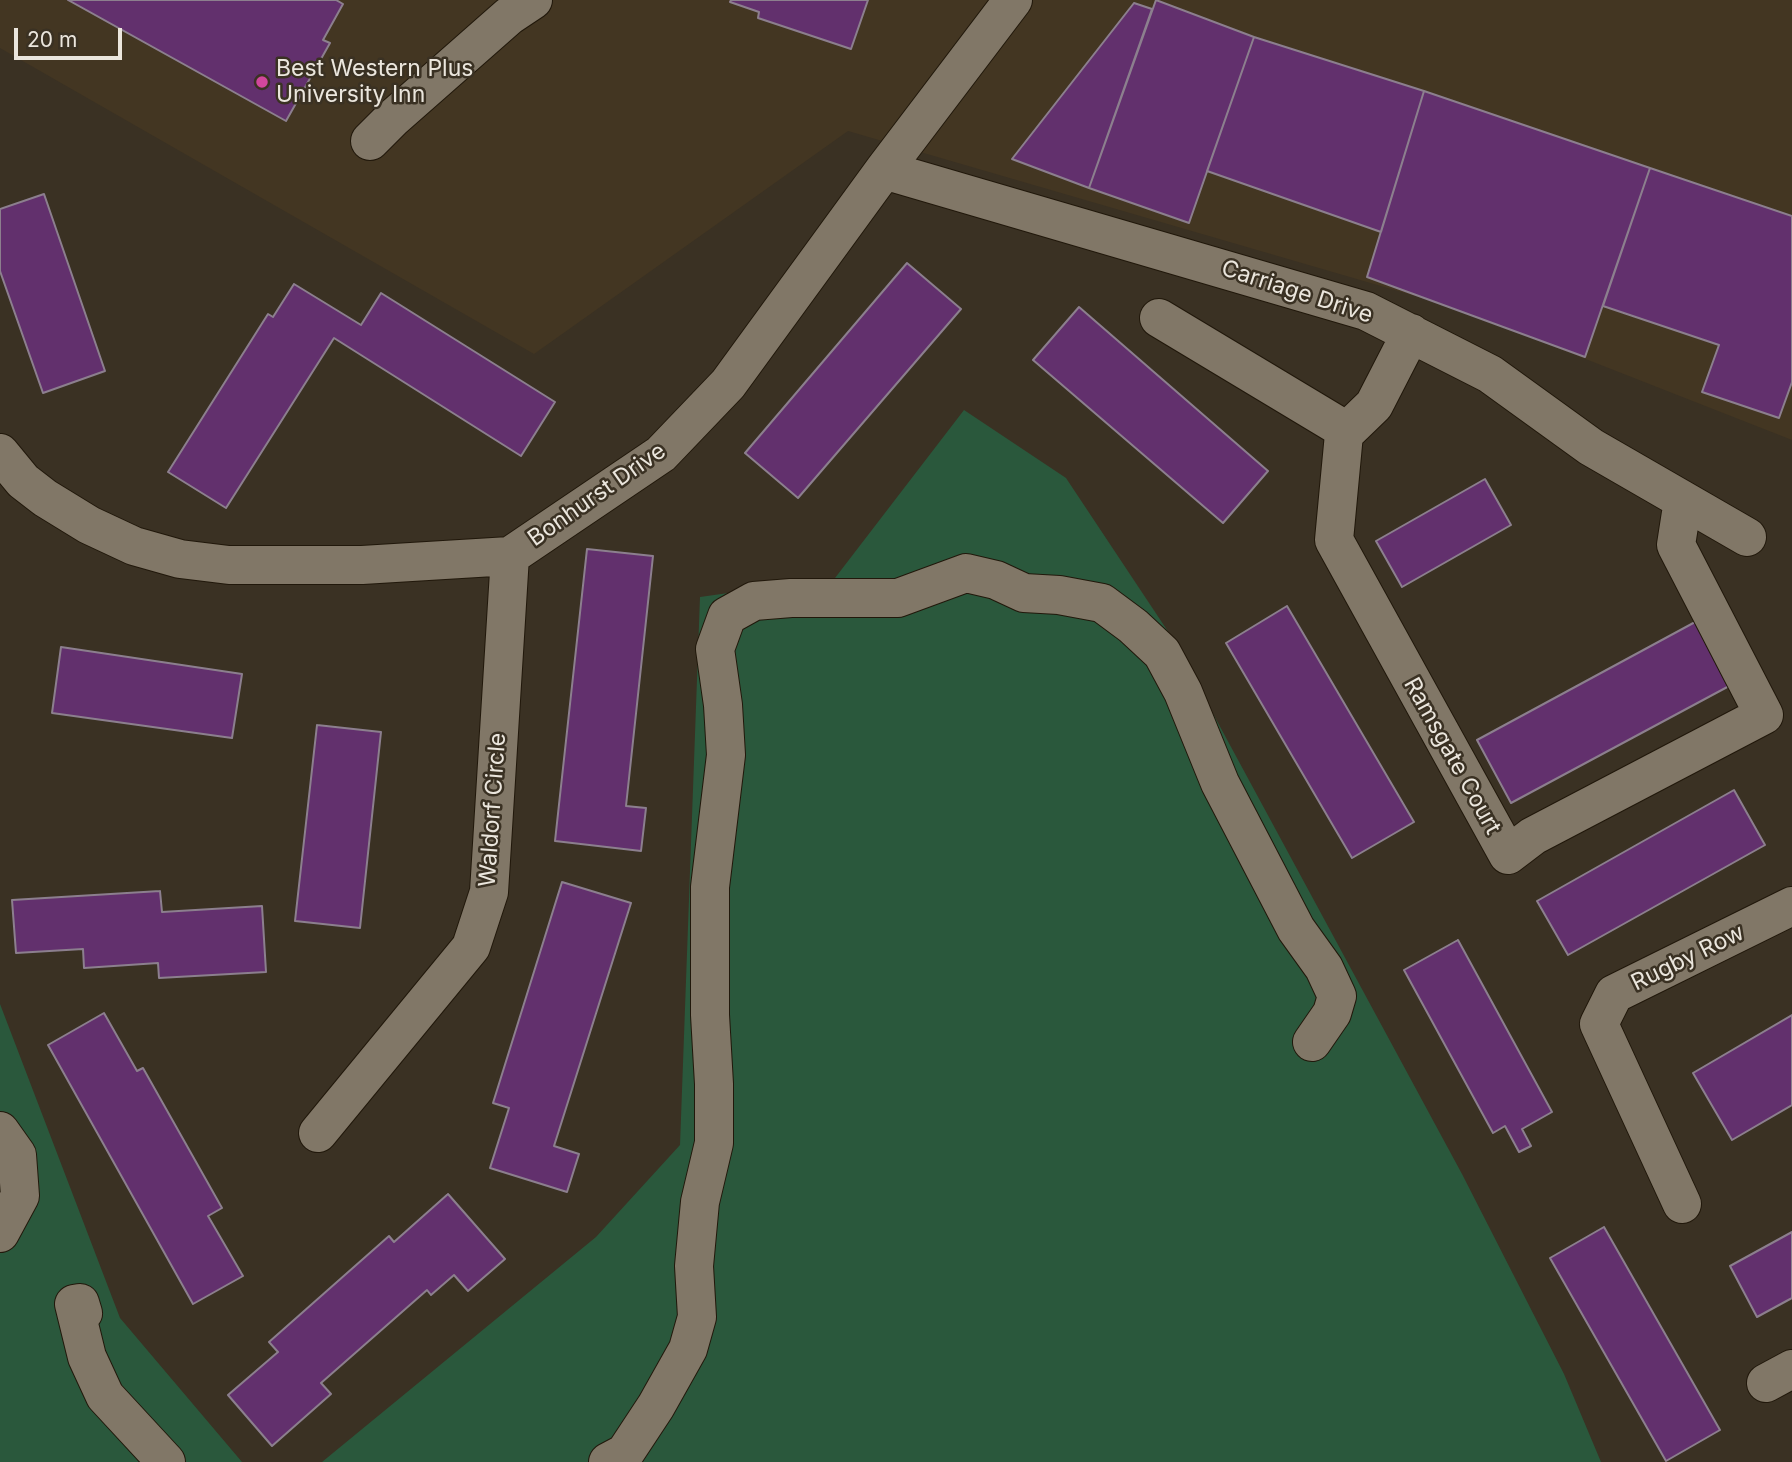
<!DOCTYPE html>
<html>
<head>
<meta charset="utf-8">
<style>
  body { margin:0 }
  #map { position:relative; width:1792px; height:1462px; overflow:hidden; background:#3a3123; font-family:Inter,sans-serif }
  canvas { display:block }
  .scale { position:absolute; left:14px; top:28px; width:108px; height:32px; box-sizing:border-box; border:4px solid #ebe6dd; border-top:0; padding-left:9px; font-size:21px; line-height:24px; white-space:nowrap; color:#ebe6dd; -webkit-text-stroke:5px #3a3123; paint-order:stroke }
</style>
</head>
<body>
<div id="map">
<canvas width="1792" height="1462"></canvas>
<div class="scale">20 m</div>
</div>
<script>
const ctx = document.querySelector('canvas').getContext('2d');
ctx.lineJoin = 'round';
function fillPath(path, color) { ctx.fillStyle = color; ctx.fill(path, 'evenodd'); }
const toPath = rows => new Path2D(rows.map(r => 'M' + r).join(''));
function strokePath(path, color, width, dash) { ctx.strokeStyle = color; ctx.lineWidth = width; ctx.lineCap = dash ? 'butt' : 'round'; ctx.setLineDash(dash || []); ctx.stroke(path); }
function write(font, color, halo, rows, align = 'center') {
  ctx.font = font + ' Inter,sans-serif'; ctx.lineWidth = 5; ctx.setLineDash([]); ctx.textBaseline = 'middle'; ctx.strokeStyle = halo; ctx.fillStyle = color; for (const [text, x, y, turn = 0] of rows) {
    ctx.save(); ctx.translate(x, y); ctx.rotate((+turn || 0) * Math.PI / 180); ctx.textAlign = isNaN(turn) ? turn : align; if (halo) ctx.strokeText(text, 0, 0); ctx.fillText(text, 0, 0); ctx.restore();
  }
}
fillPath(toPath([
  [0,0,1792,0,1792,440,1453,307,848,131,534,354,0,48]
]), '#433622');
fillPath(toPath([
  [964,410,1066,478,1171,636,1462,1174,1564,1374,1601,1462,322,1462,596,1237,680,1145,700,597,835,578],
  [0,1004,120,1318,242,1462,0,1462]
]), '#2a583c');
const building = toPath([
  [68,0,336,0,343,4,323,40,330,43,286,121,68,0],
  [731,0,868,0,851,49,758,18,759,12,730,2,731,0],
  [1156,0,1254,37,1189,223,1089,188,1156,0],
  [1134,3,1152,9,1089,188,1012,159,1134,3],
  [1254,37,1424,91,1381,232,1207,171,1254,37],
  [1424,91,1650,168,1585,357,1367,277,1424,91],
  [1650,168,1792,216,1792,382,1779,418,1702,392,1719,345,1603,306,1650,168],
  [44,194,105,371,43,393,0,271,0,209,44,194],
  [907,263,961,309,798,498,745,453,907,263],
  [294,284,361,325,381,293,555,402,521,456,334,338,226,508,168,472,268,314,273,317,294,284],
  [1079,307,1268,471,1223,523,1033,360,1079,307],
  [1485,479,1511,525,1402,587,1376,541,1485,479],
  [587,549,653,556,626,806,646,808,641,851,555,841,587,549],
  [1287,606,1414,822,1352,858,1226,643,1287,606],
  [1697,621,1731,685,1511,803,1477,740,1697,621],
  [61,647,242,674,232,738,52,713,61,647],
  [317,725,381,732,360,928,295,921,317,725],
  [1734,790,1765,845,1568,955,1537,901,1734,790],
  [562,882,631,903,554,1146,579,1154,567,1192,490,1168,509,1108,493,1103,562,882],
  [160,891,162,912,262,906,266,972,159,978,158,963,84,968,83,949,16,953,12,900,160,891],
  [1458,940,1552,1112,1522,1129,1531,1146,1519,1152,1505,1126,1493,1133,1404,970,1458,940],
  [104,1013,137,1071,143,1068,222,1208,208,1216,243,1276,193,1304,48,1045,104,1013],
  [1792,1015,1792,1105,1732,1140,1693,1073,1792,1015],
  [448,1194,505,1259,468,1291,454,1275,431,1295,427,1290,321,1383,331,1394,272,1446,228,1395,278,1352,269,1342,389,1236,394,1242,448,1194],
  [1604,1227,1720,1430,1666,1461,1550,1258,1604,1227],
  [1792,1232,1792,1298,1757,1317,1730,1266,1792,1232]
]);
fillPath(building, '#62306d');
strokePath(building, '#8c7f8e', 2);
const minor = toPath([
  [370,141,392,119,509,16,533,0],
  [884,170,1366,311,1490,374,1591,447,1747,537],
  [1159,318,1337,425,1344,434],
  [1411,333,1374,405,1344,434,1334,540,1508,855,1533,836,1764,715,1676,545,1683,500],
  [0,453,23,481,45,498,89,525,134,546,180,559,229,565,362,565,510,556,661,454,728,384,884,170,1013,0],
  [0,1131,17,1155,20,1196,0,1233],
  [318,1133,471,947,489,892,510,556],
  [1682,1204,1599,1024,1614,994,1792,906],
  [78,1319,83,1313,80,1303,74,1304,87,1357,105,1396,166,1462],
  [1766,1383,1792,1369],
  [608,1462,625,1453,656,1406,688,1349,697,1317,694,1266,700,1202,714,1143,714,1084,710,1015,710,887,726,755,723,705,715,649,727,616,754,601,791,598,898,598,966,573,996,580,1024,593,1059,595,1102,603,1133,626,1162,653,1183,692,1220,783,1296,929,1324,968,1337,996,1332,1013,1312,1042]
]);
strokePath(minor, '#21180b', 40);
strokePath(minor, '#817767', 38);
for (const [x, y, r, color] of [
  [262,82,7,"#d1479c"]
]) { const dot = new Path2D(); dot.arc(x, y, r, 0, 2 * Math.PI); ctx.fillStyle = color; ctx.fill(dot); strokePath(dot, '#3a3123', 2.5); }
write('23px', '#ebe6dd', '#3a3123', [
  ["Best Western Plus",276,69],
  ["University Inn",276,95]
], 'left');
write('23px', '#ebe6dd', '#3a3123', [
  ["Carriage Drive",1297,292,18],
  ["Bonhurst Drive",597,495,-35],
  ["Ramsgate Court",1452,756,61],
  ["Waldorf Circle",493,810,-86],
  ["Rugby Row",1688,958,-26]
]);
</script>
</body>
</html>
